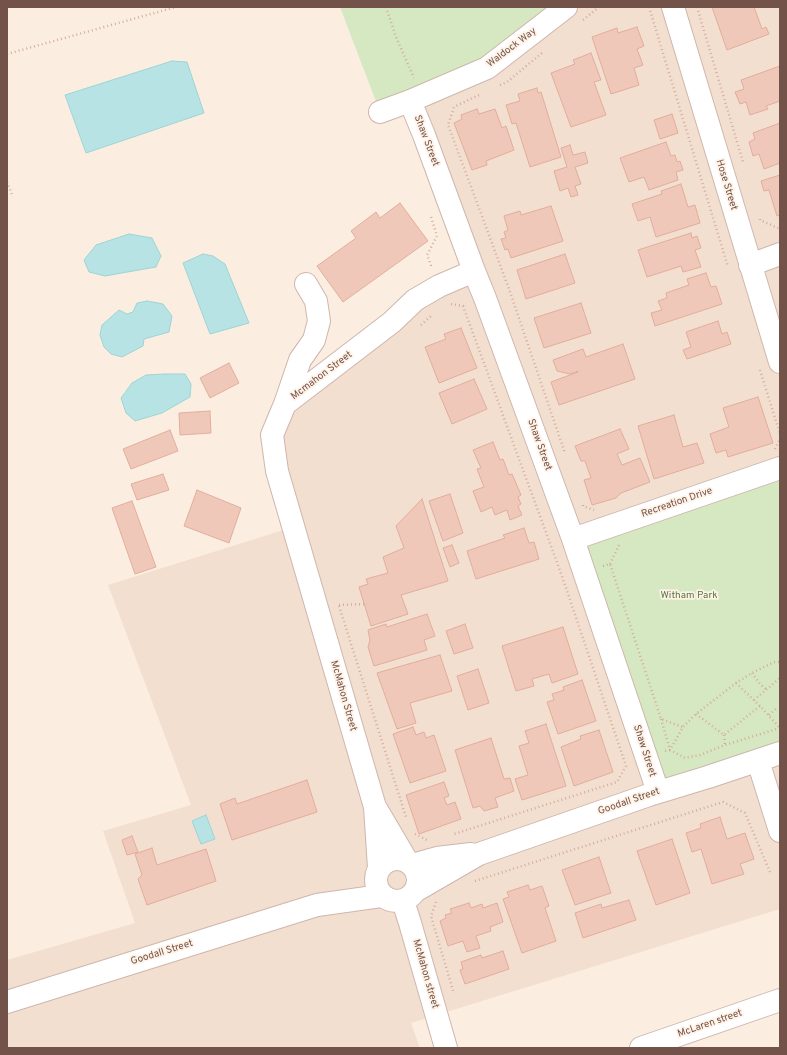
<!DOCTYPE html>
<html>
<head>
<meta charset="utf-8">
<style>
  body { margin:0 }
  #map { position:relative; width:787px; height:1055px; overflow:hidden; background:#fbeee1; font-family:Overpass,sans-serif }
  canvas { display:block }
  .frame { position:absolute; inset:0; border:8px solid #725249; pointer-events:none }
</style>
</head>
<body>
<div id="map">
<canvas width="787" height="1055"></canvas>
<div class="frame"></div>
</div>
<script>
const ctx = document.querySelector('canvas').getContext('2d');
ctx.lineJoin = 'round';
function fillPath(path, color) { ctx.fillStyle = color; ctx.fill(path, 'evenodd'); }
const toPath = rows => new Path2D(rows.map(r => 'M' + r).join(''));
function strokePath(path, color, width, dash) { ctx.strokeStyle = color; ctx.lineWidth = width; ctx.lineCap = dash ? 'butt' : 'round'; ctx.setLineDash(dash || []); ctx.stroke(path); }
function write(font, color, halo, rows, align = 'center') {
  ctx.font = font + ' Overpass,sans-serif'; ctx.lineWidth = 3.5; ctx.setLineDash([]); ctx.textBaseline = 'middle'; ctx.strokeStyle = halo; ctx.fillStyle = color; for (const [text, x, y, turn = 0] of rows) {
    ctx.save(); ctx.translate(x, y); ctx.rotate((+turn || 0) * Math.PI / 180); ctx.textAlign = isNaN(turn) ? turn : align; if (halo) ctx.strokeText(text, 0, 0); ctx.fillText(text, 0, 0); ctx.restore();
  }
}
fillPath(toPath([
  [560,7,780,7,780,909,411,1023,420,1048,7,1048,7,960,135,923,103,831,191,805,108,585,293,527,277,471,285,404,474,271,410,101]
]), '#f3dfd0');
fillPath(toPath([
  [340,7,566,7,487,68,380,112],
  [780,468,780,753,658,792,573,539]
]), '#d6e8c1');
const water = toPath([
  [172,61,187,62,204,113,86,153,65,95,172,61],
  [129,234,152,238,161,256,156,267,105,276,89,272,84,260,96,245,129,234],
  [203,254,213,256,225,264,249,323,210,334,183,263,203,254],
  [147,301,163,304,172,316,169,332,144,339,143,346,122,357,111,354,104,347,100,335,102,325,119,310,127,314,133,312,137,303,147,301],
  [165,374,185,374,191,384,190,397,162,413,135,421,126,413,121,398,132,383,146,375,165,374],
  [206,815,215,839,201,844,192,821,206,815]
]);
fillPath(water, '#b7e3e4');
strokePath(water, '#9dd4d5', 1);
const building = toPath([
  [712,7,754,7,762,29,766,27,769,34,727,50,712,7],
  [637,27,644,46,637,49,643,65,634,68,639,85,611,94,592,37,617,28,618,33,637,27],
  [591,53,601,80,594,82,606,115,571,127,551,73,575,64,573,60,591,53],
  [780,66,780,101,766,106,768,109,750,115,746,102,740,104,735,92,744,89,741,80,780,66],
  [537,88,538,93,541,92,561,157,530,167,516,123,512,124,506,105,520,101,518,94,537,88],
  [477,109,479,114,495,109,502,128,506,126,514,150,486,161,487,165,472,170,454,123,462,119,461,115,477,109],
  [672,114,678,133,660,139,654,120,672,114],
  [780,123,780,163,764,169,759,154,753,156,749,142,755,139,753,133,780,123],
  [666,142,671,156,675,155,677,162,680,161,683,170,676,172,678,180,649,190,644,177,629,182,620,158,666,142],
  [570,145,573,155,585,152,588,163,575,167,581,184,575,186,578,195,571,197,568,188,560,191,554,171,567,167,561,148,570,145],
  [780,175,780,215,777,216,769,190,764,191,761,181,780,175],
  [681,184,688,207,695,205,700,223,656,237,650,217,638,221,632,204,662,194,661,191,681,184],
  [400,203,428,241,343,302,317,266,356,238,351,231,376,212,380,218,400,203],
  [551,206,563,241,511,258,508,249,505,250,501,239,506,238,504,232,508,230,504,216,520,211,521,215,551,206],
  [691,233,692,238,697,236,701,248,695,250,701,267,683,272,681,266,647,277,638,250,691,233],
  [565,254,575,283,526,299,517,270,565,254],
  [706,273,711,287,716,286,722,304,655,326,651,313,662,310,658,301,667,298,666,293,689,285,687,279,706,273],
  [581,303,591,333,544,348,534,318,581,303],
  [718,321,722,334,727,332,731,344,687,359,683,350,691,347,686,332,718,321],
  [461,328,477,368,439,383,425,347,446,339,444,334,461,328],
  [623,344,635,379,559,405,551,382,578,372,578,371,570,374,557,371,553,360,583,349,586,357,623,344],
  [229,363,239,383,210,398,200,378,229,363],
  [474,379,487,409,452,424,439,393,474,379],
  [758,397,773,443,728,457,726,450,716,453,710,434,729,427,723,408,758,397],
  [210,411,211,433,180,435,179,413,210,411],
  [674,415,683,447,697,443,704,463,654,479,638,426,674,415],
  [620,429,629,449,617,454,622,465,640,458,650,482,621,493,616,498,592,505,584,480,591,478,585,461,581,461,575,446,620,429],
  [170,430,178,451,131,469,123,449,170,430],
  [493,442,500,460,503,459,509,475,512,474,521,495,518,497,521,504,518,506,522,515,510,520,507,510,495,515,492,507,481,512,473,491,484,487,477,469,481,468,473,450,493,442],
  [163,474,169,490,137,500,131,484,163,474],
  [197,490,241,508,229,543,184,526,197,490],
  [450,494,463,533,443,541,429,501,450,494],
  [422,499,448,581,401,595,408,614,371,626,359,587,368,584,366,579,388,573,383,557,404,548,396,526,422,499],
  [132,501,156,567,135,574,112,508,132,501],
  [524,528,529,543,534,542,539,559,476,579,467,551,505,538,503,535,524,528],
  [452,545,459,563,450,567,443,548,452,545],
  [427,614,435,636,424,640,427,650,374,666,368,647,370,640,368,630,386,624,387,627,427,614],
  [465,624,473,648,454,654,446,631,465,624],
  [563,627,578,674,552,683,549,674,532,679,534,686,516,691,502,646,563,627],
  [440,655,452,691,410,703,416,723,397,729,377,673,440,655],
  [478,669,489,703,468,710,457,676,478,669],
  [582,680,596,721,558,734,547,702,554,700,552,694,564,690,563,687,582,680],
  [546,724,566,786,522,800,515,779,528,775,519,746,529,743,525,731,546,724],
  [413,727,416,735,424,732,426,738,434,735,446,771,410,783,393,734,413,727],
  [599,730,613,772,574,786,561,747,581,739,580,736,599,730],
  [491,738,504,779,510,778,514,791,495,798,498,807,484,811,480,806,473,808,455,750,491,738],
  [307,780,317,812,232,840,220,804,235,798,237,804,307,780],
  [444,782,449,796,444,798,447,805,455,802,461,819,419,834,406,795,444,782],
  [720,817,727,839,745,833,754,859,740,864,744,874,712,884,701,849,692,852,686,833,701,828,700,824,720,817],
  [132,836,138,852,127,855,122,840,132,836],
  [672,839,690,893,656,905,637,851,672,839],
  [152,848,157,865,206,849,216,881,147,905,138,879,142,875,135,854,152,848],
  [599,857,611,893,575,905,562,870,599,857],
  [528,885,530,890,542,886,549,906,545,908,556,941,522,953,503,899,509,897,507,892,528,885],
  [629,900,636,920,583,938,575,913,601,904,602,908,629,900],
  [469,903,471,908,482,904,483,908,497,903,503,922,490,927,491,931,476,936,480,948,467,952,463,941,448,946,440,921,446,918,445,915,452,913,450,909,469,903],
  [503,951,509,969,465,984,460,970,463,969,461,962,481,955,482,958,503,951]
]);
fillPath(building, '#f0c8ba');
strokePath(building, '#e2ad9b', 1);
const minor = toPath([
  [673,7,780,362],
  [410,101,424,135,474,271,485,298,573,539,658,792],
  [380,112,410,101,487,68,566,7],
  [750,265,780,254],
  [285,404,300,360,314,340,319,321,316,301,306,284],
  [573,539,780,468],
  [758,761,780,831],
  [377,810,407,861],
  '376 880a21 21 0 1 1 42 0a21 21 0 1 1-42 0Z',
  [412,865,437,858,471,854],
  [379,868,375,807,277,471,272,435,285,404,392,322,415,300,439,286,474,271],
  [415,891,479,854,649,795,708,777,780,753],
  [403,901,410,923,446,1048],
  [7,1002,317,905,381,896],
  [641,1048,780,1000]
]);
strokePath(minor, '#ceb6ac', 24);
strokePath(toPath([
  [386,7,396,37,414,78],
  [649,7,728,267],
  [697,7,743,162],
  [583,20,599,7],
  [7,54,176,7],
  [500,85,507,82,542,53],
  [479,95,454,107,448,125,509,289,565,453],
  [7,182,13,197],
  [431,217,437,236,427,255,432,268],
  [760,219,760,220,780,229],
  [451,304,463,306,563,579,626,766,617,782,454,834],
  [421,325,431,316],
  [760,370,780,434],
  [775,449,780,439],
  [583,505,583,506,594,510],
  [610,564,619,545],
  [603,566,610,564,661,719,683,727],
  [339,605,364,604],
  [339,606,406,817],
  [752,673,760,684,767,690],
  [736,683,760,706,780,728],
  [754,700,780,678],
  [696,714,724,735,760,706],
  [769,715,776,709],
  [661,719,670,750,685,758,700,755,725,745,780,728],
  [724,735,725,745],
  [665,751,670,750,683,727,696,714,736,683,752,673,774,662,780,662],
  [415,834,427,840],
  [475,881,723,802,745,813,770,872],
  [436,902,431,916,454,994]
]), '#d4ac9d', 2.5, [1, 3]);
strokePath(minor, '#fff', 22);
write('10px', '#725249', '#fff2e7', [
  ["Waldock Way",512,48,-37],
  ["Shaw Street",426,141,69],
  ["Hose Street",726,185,73],
  ["Mcmahon Street",322,376,-37],
  ["Shaw Street",539,445,70],
  ["Recreation Drive",677,503,-19],
  ["McMahon Street",343,696,74],
  ["Shaw Street",644,751,72],
  ["Goodall Street",629,802,-19],
  ["Goodall Street",162,953,-17],
  ["McMahon street",425,974,74],
  ["McLaren street",710,1024,-19]
]);
write('10px', '#587842', '#fff2e7', [
  ["Witham Park",689,596]
]);
</script>
</body>
</html>
